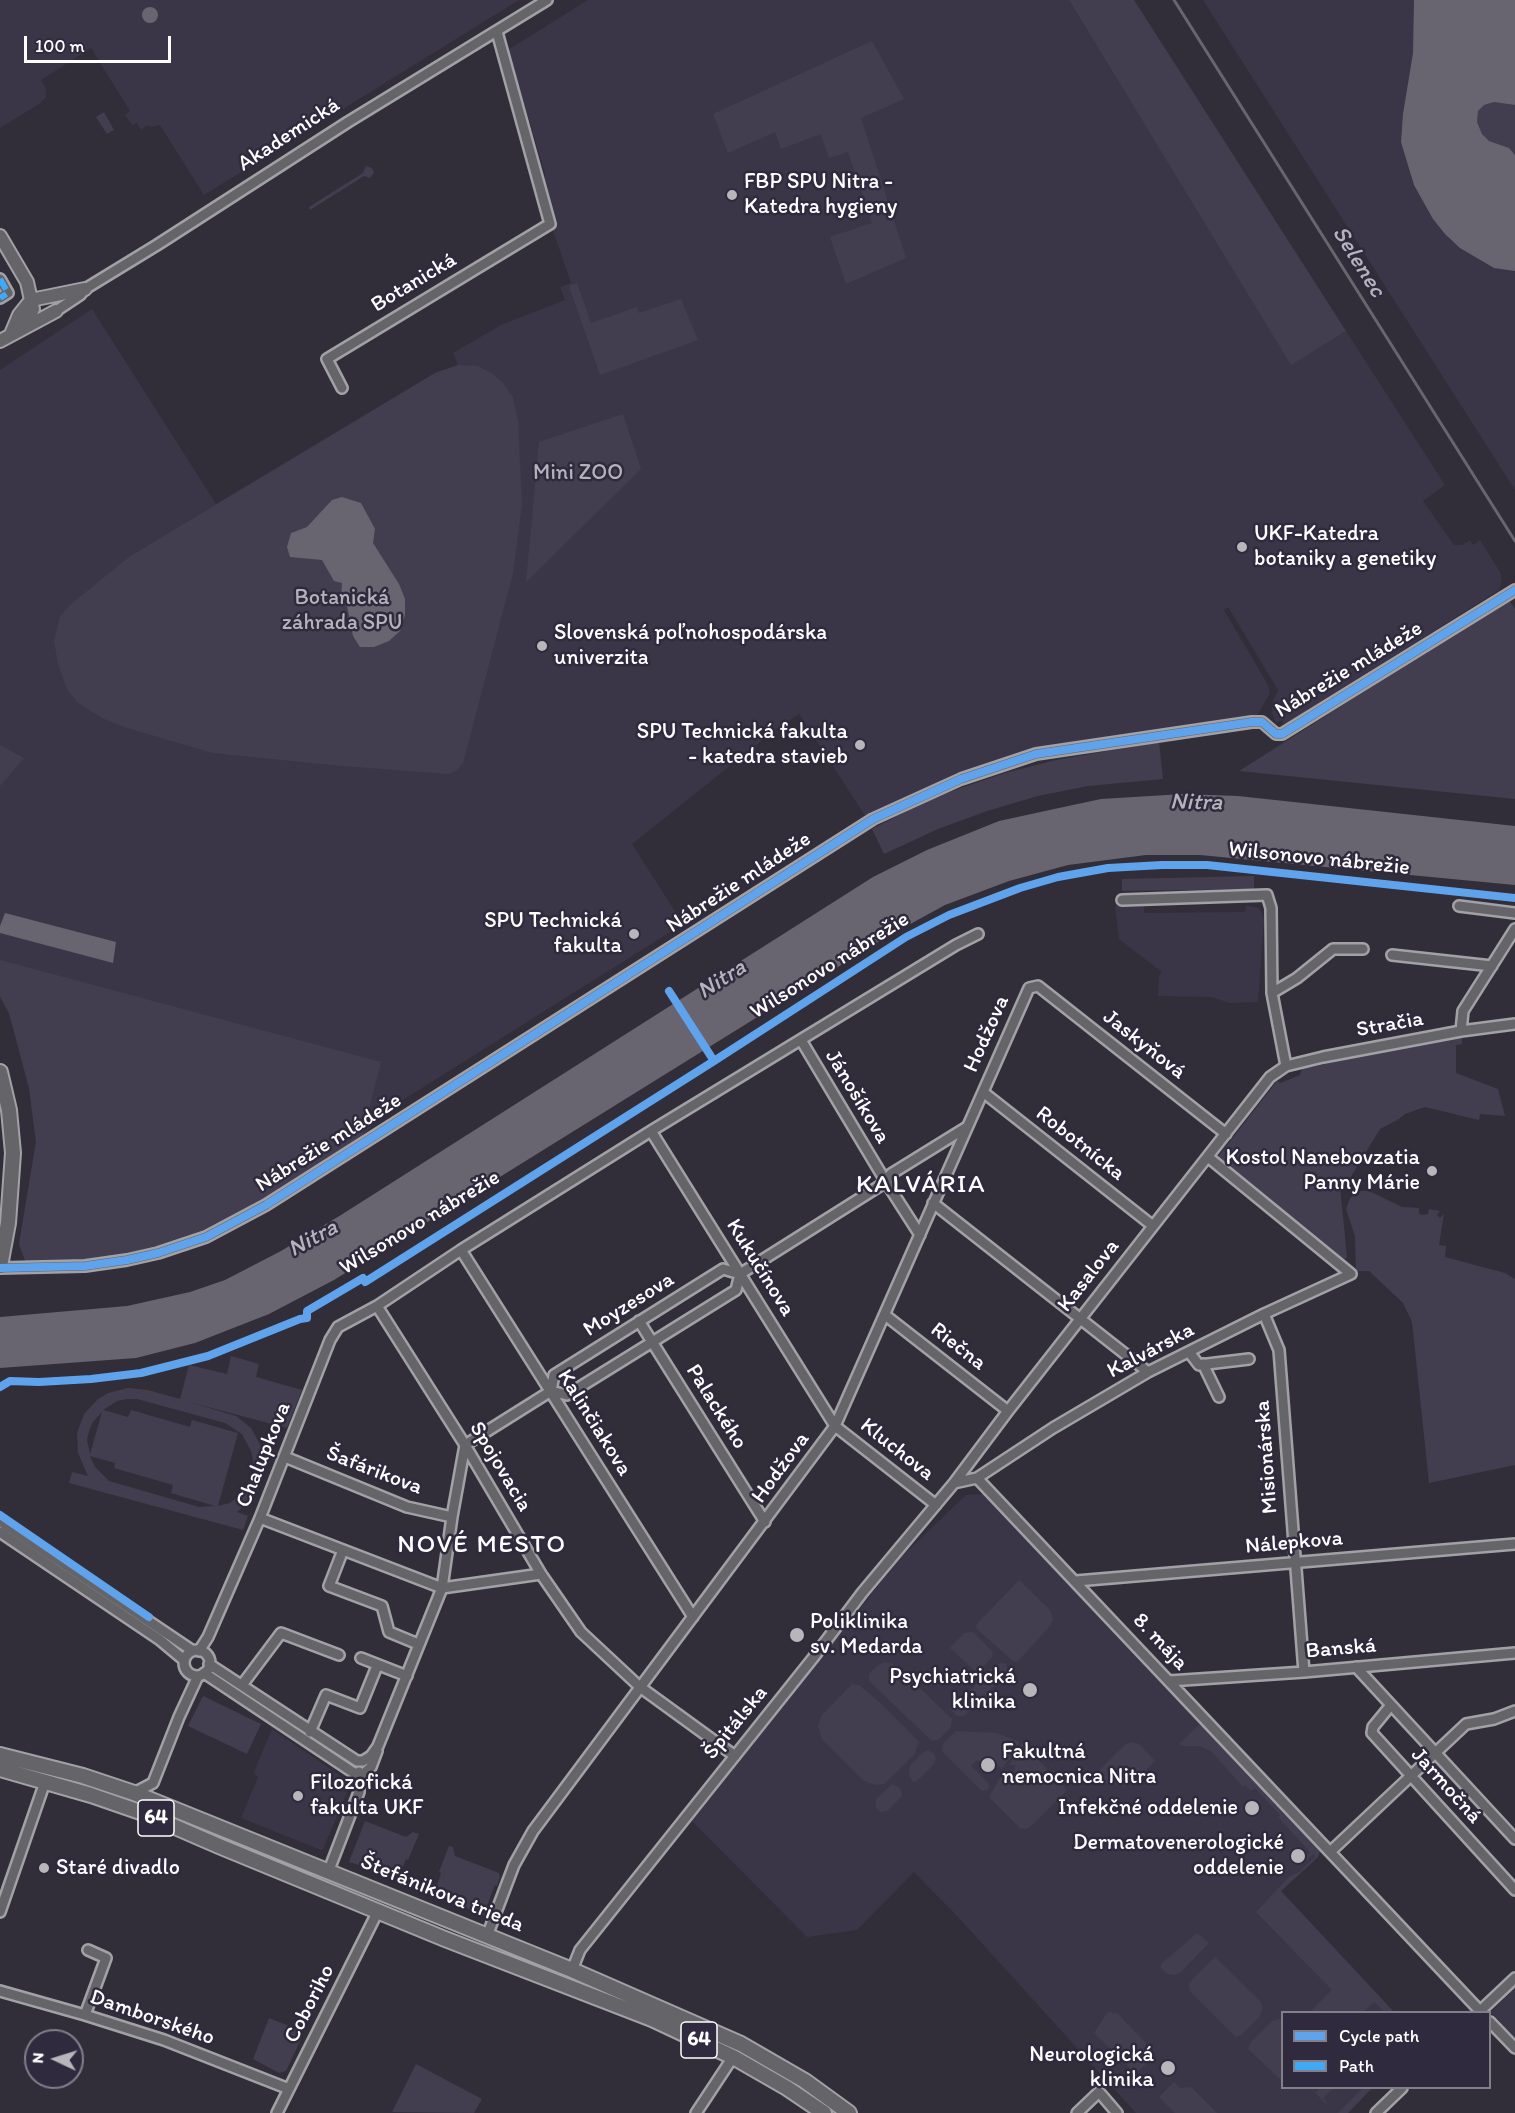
<!DOCTYPE html>
<html>
<head>
<meta charset="utf-8">
<style>
  body { margin:0 }
  #map { position:relative; width:1515px; height:2113px; overflow:hidden; background:#312e39; font-family:Itim,sans-serif }
  canvas { display:block }
  .legend { position:absolute; left:1281px; top:2011px; width:210px; height:78px; box-sizing:border-box; background:#2f2a3d; border:2px solid #827f8b; margin:0; padding:8px 10px; list-style:none; font-size:18px; color:#fff }
  .legend li { display:flex; align-items:center; gap:12px; height:30px }
  .legend b { width:30px; border:2px solid #827f8b }
  .north { position:absolute; left:24px; top:2029px; width:60px; height:60px; box-sizing:border-box; background:#2f2a3d; border:2px solid #827f8b; border-radius:50%; rotate:274deg; font-size:16px; font-weight:700; line-height:24px; text-align:center; color:#fff }
  .north::after { content:''; display:block; margin:auto; width:21px; height:27px; background:#b7b6ba; clip-path:polygon(50% 0,100% 100%,50% 72%,0 100%) }
  .scale { position:absolute; left:24px; top:36px; width:147px; height:27px; box-sizing:border-box; border:3px solid #fff; border-top:0; padding-left:8px; font-size:18px; line-height:21px; white-space:nowrap; color:#fff; -webkit-text-stroke:4px #2f2a3d; paint-order:stroke }
</style>
</head>
<body>
<div id="map">
<canvas width="1515" height="2113"></canvas>
<ul class="legend">
<li><b style="height:8px;background:#60a3ed"></b>Cycle path</li>
<li><b style="height:8px;background:#3fa9f5"></b>Path</li>
</ul>
<div class="north">N</div>
<div class="scale">100 m</div>
</div>
<script>
const ctx = document.querySelector('canvas').getContext('2d');
ctx.lineJoin = 'round';
function fillPath(path, color) { ctx.fillStyle = color; ctx.fill(path, 'evenodd'); }
const toPath = rows => new Path2D(rows.map(r => 'M' + r).join(''));
function strokePath(path, color, width, dash) { ctx.strokeStyle = color; ctx.lineWidth = width; ctx.lineCap = dash ? 'butt' : 'round'; ctx.setLineDash(dash || []); ctx.stroke(path); }
function write(font, color, halo, rows, align = 'center') {
  ctx.font = font + ' Itim,sans-serif'; ctx.lineWidth = 5; ctx.setLineDash([]); ctx.textBaseline = 'middle'; ctx.strokeStyle = halo; ctx.fillStyle = color; for (const [text, x, y, turn = 0] of rows) {
    ctx.save(); ctx.translate(x, y); ctx.rotate((+turn || 0) * Math.PI / 180); ctx.textAlign = isNaN(turn) ? turn : align; if (halo) ctx.strokeText(text, 0, 0); ctx.fillText(text, 0, 0); ctx.restore();
  }
}
fillPath(toPath([
  [0,0,519,0,204,195,160,125,150,127,148,125,141,130,137,123,132,125,125,115,130,111,91,48,41,80,46,89,46,97,39,104,0,128],
  [588,0,1069,0,1291,364,1346,331,1445,485,1423,501,1454,545,1462,545,1470,540,1473,545,1480,540,1500,572,1502,580,1499,590,1284,725,1282,720,1276,723,1272,713,1273,701,1278,690,1228,607,1224,610,1268,685,1270,693,1256,717,1049,745,996,760,866,817,799,714,775,730,632,844,683,924,387,1110,362,1137,261,1202,194,1236,168,1245,26,1263,19,1244,36,1142,29,1088,9,1013,0,997,0,370,92,309,216,504,435,373,458,365,453,353,501,325,565,300,560,287,571,283,545,207,545,173,508,50],
  [1203,0,1515,0,1515,490],
  [1144,905,1144,913,1245,912,1246,905,1259,908,1262,913,1264,920,1258,1002,1229,1003,1212,997,1158,996,1159,976,1162,972,1119,939,1115,906],
  [987,1494,1320,1851,1318,1857,1281,1891,1394,2012,1282,2012,1282,2088,1372,2088,1348,2113,1136,2113,959,1918,914,1872,857,1930,807,1937,692,1821,901,1557,966,1495],
  [272,1729,351,1783,323,1849,321,1850,241,1818,258,1777,254,1773,256,1767],
  [1515,1988,1515,2038,1491,2012]
]), '#3b3647');
fillPath(toPath([
  [1069,0,1134,0,1346,331,1291,365],
  [872,41,904,99,861,118,906,258,846,284,830,237,872,223,848,152,829,158,821,134,781,149,775,132,728,153,713,114],
  [1494,102,1515,105,1515,155,1509,148,1489,141,1482,134,1477,122,1478,111,1484,105],
  [104,112,114,130,107,134,96,117],
  [366,166,372,168,374,173,370,178,364,176,310,210,309,207,363,173],
  [577,283,591,323,637,307,639,313,681,299,698,340,600,375,569,286],
  [458,365,477,366,493,374,503,383,513,398,518,421,522,505,513,573,463,763,457,770,449,774,342,766,213,753,124,727,102,718,77,702,67,689,58,664,54,641,60,617,70,605,129,557,435,373],
  [623,414,641,469,526,582,539,442],
  [1509,600,1515,609,1515,799,1239,771],
  [1159,742,1163,779,1088,786,1038,796,987,811,938,829,884,854,872,829,913,808,952,791,1005,773,1056,760],
  [0,745,24,758,0,786],
  [1254,876,1254,889,1122,891,1122,879],
  [0,960,381,1062,362,1137,261,1202,194,1236,126,1256,95,1260,26,1263,19,1244,36,1142,29,1088,9,1013,0,997],
  [1462,1033,1462,1044,1456,1045,1456,1073,1498,1089,1505,1116,1480,1114,1479,1120,1425,1107,1405,1114,1399,1119,1380,1129,1344,1188,1340,1187,1347,1257,1342,1262,1217,1158,1277,1081,1280,1083,1300,1075,1302,1069],
  [1359,1191,1369,1191,1402,1207,1419,1208,1419,1214,1423,1215,1428,1214,1429,1209,1440,1211,1437,1215,1440,1218,1444,1214,1439,1245,1446,1246,1445,1257,1505,1273,1515,1279,1515,1465,1429,1483,1412,1322,1403,1303,1369,1271,1356,1271,1355,1236,1346,1209,1350,1198],
  [231,1356,259,1364,256,1377,302,1390,287,1428,189,1402,236,1416,251,1428,261,1446,264,1466,260,1485,250,1501,237,1512,248,1516,243,1530,69,1483,72,1472,88,1476,78,1453,77,1433,84,1414,98,1399,108,1393,128,1388,148,1390,180,1399,189,1365,227,1374],
  [127,1399,137,1399,225,1423,242,1434,251,1451,253,1461,253,1472,245,1490,230,1503,218,1506,238,1433,192,1420,190,1427,131,1410,128,1417,103,1410,117,1401],
  [102,1412,90,1454,87,1440,89,1431,93,1422],
  [90,1456,115,1463,114,1468,173,1485,171,1493,215,1506,199,1507,109,1481,95,1467],
  [1019,1580,1050,1610,1053,1619,1050,1626,1018,1661,1014,1662,977,1629,976,1625],
  [973,1632,993,1652,992,1657,977,1673,950,1648,964,1633],
  [885,1662,896,1665,952,1719,951,1727,938,1740,932,1741,869,1681,869,1674,878,1665],
  [1002,1663,1006,1664,1008,1672,964,1716,957,1716,950,1709,951,1706,964,1697,995,1665],
  [853,1683,854,1685,859,1685,877,1700,919,1742,914,1755,884,1784,876,1785,864,1781,822,1739,818,1726,822,1715],
  [203,1696,261,1724,247,1754,188,1726],
  [1201,1723,1320,1851,1318,1857,1281,1891,1394,2012,1385,2012,1374,2002,1363,2012,1310,2012,1332,1990,1256,1912,1290,1876,1298,1873,1315,1857,1313,1854,1307,1859,1306,1857,1310,1852,1278,1817,1280,1815,1255,1788,1251,1791,1245,1785,1243,1787,1211,1751,1200,1746,1184,1746,1179,1744],
  [956,1731,996,1733,1020,1742,1002,1769,993,1761,985,1768,977,1760,971,1766,988,1783,989,1788,987,1790,982,1791,942,1751,943,1744],
  [1132,1742,1139,1744,1155,1761,1133,1783,1126,1786,1091,1781,1090,1779,1126,1744],
  [1022,1743,1066,1789,1065,1792,1029,1828,1024,1829,1020,1828,989,1797,1003,1773,1008,1773,1010,1776,1014,1773,1015,1765,1009,1765],
  [928,1750,934,1754,936,1758,934,1764,916,1782,913,1782,909,1775,910,1766,922,1753],
  [892,1784,900,1788,902,1793,901,1797,887,1811,880,1812,876,1807,876,1799],
  [365,1821,406,1837,413,1832,419,1834,408,1860,406,1859,401,1872,403,1873,399,1883,388,1878,389,1876,379,1872,377,1874,365,1869,366,1867,349,1862],
  [449,1846,453,1847,455,1856,499,1873,500,1877,497,1886,495,1885,487,1906,489,1907,487,1914,482,1916,463,1906,462,1908,452,1904,452,1902,430,1895,434,1885,437,1886,441,1873,439,1872],
  [1197,1933,1209,1943,1180,1973,1175,1975,1167,1974,1161,1968,1161,1964],
  [1215,1957,1260,2001,1263,2007,1260,2016,1241,2035,1236,2037,1190,1991,1189,1987,1190,1982],
  [1111,2012,1114,2014,1116,2012,1146,2043,1145,2053,1151,2059,1136,2074,1094,2033,1107,2013],
  [269,2018,299,2030,302,2037,286,2071,279,2073,253,2059],
  [1279,2019,1282,2020,1282,2081,1248,2049,1251,2042,1272,2021],
  [416,2064,482,2099,474,2113,392,2112],
  [1174,2082,1180,2088,1191,2087,1217,2113,1175,2113,1159,2097],
  [1311,2088,1316,2092,1320,2088,1333,2088,1323,2098,1327,2103,1326,2104],
  [1363,2088,1372,2088,1348,2113,1338,2113]
]), '#433e4f');
fillPath(toPath([
  [1414,0,1515,0,1515,105,1494,102,1484,105,1478,111,1477,122,1482,134,1489,141,1509,148,1515,155,1515,271,1494,268,1460,248,1445,234,1433,219,1414,185,1401,142,1403,114,1413,53],
  '142 15a8 8 0 1 1 16 0a8 8 0 1 1-16 0Z',
  [342,497,361,503,375,529,373,543,399,584,405,599,405,615,400,631,389,641,374,647,360,647,353,636,347,606,341,597,342,583,334,581,322,560,290,557,287,547,291,533,307,527,332,500],
  [1183,794,1238,796,1515,826,1515,885,1200,855,1146,855,1068,865,1009,881,945,905,883,939,334,1280,269,1314,195,1343,136,1358,0,1368,0,1317,127,1306,190,1292,225,1280,281,1251,341,1215,873,877,927,850,999,821,1045,811,1101,799],
  [5,913,116,942,113,963,0,933,0,926]
]), '#686571');
strokePath(toPath([
  [1174,0,1515,541]
]), '#686571', 3);
const street = toPath([
  [0,279,8,293,0,298],
  [56,311,80,295,85,289,157,245,348,122,547,0],
  [342,388,327,359,550,224,497,32],
  [1122,900,1267,895,1271,908,1272,993,1286,1066],
  [1459,906,1515,913],
  [1392,955,1492,966],
  [1272,993,1297,978,1333,949,1363,949],
  [1461,1031,1463,1011,1515,929],
  [801,1040,886,1182,920,1235],
  [983,1092,1153,1226],
  [651,1131,835,1426,936,1505],
  [933,1203,1148,1372],
  [461,1250,693,1617],
  [0,1268,85,1266,127,1260,158,1253,206,1237,266,1205,873,819,961,779,1036,754,1252,722,1262,722,1276,734,1282,734,1515,590],
  [740,1274,886,1182,891,1174,967,1127],
  [377,1306,465,1445,541,1574,581,1632,640,1687,735,1756],
  [1264,1314,1279,1350,1304,1672],
  [885,1315,1008,1411],
  [639,1321,765,1522],
  [1189,1352,1199,1365,1249,1359],
  [1203,1364,1219,1397],
  [465,1445,551,1391,554,1375,723,1269,740,1274,736,1290,567,1395,551,1391],
  [285,1457,407,1507,452,1517],
  [977,1478,1481,2012],
  [954,1483,977,1478,1053,1428,1148,1372,1264,1314,1351,1274,1208,1157],
  [260,1518,442,1588,541,1574],
  [0,1521,193,1651],
  [0,1532,160,1640,184,1660],
  [343,1550,329,1586,382,1606,389,1632,418,1644],
  [1076,1581,1515,1544],
  '184 1663a13 13 0 1 1 26 0a13 13 0 1 1-26 0Z',
  [199,1651,208,1637,260,1518,330,1340,338,1327,377,1306,461,1250,651,1131,956,945,978,934],
  [361,1658,407,1676],
  [209,1664,357,1761],
  [1356,1667,1515,1839],
  [204,1673,360,1777,371,1767,377,1751],
  [1169,1681,1304,1672,1515,1653],
  [242,1685,281,1633,339,1655],
  [1391,1705,1373,1727,1372,1733,1515,1890],
  [310,1732,326,1695,360,1708,377,1666],
  [357,1761,363,1761,371,1756,378,1746,442,1588,452,1517,465,1445],
  [134,1793,153,1783,179,1717,198,1676],
  [1330,1852,1466,1724,1494,1719,1515,1711],
  [329,1870,359,1792,359,1772],
  [0,1912,45,1782],
  [487,1936,514,1865,533,1831,835,1426,1029,988,1038,986,1226,1134],
  [572,1970,580,1950,813,1658,862,1593,954,1483,1008,1411,1270,1077,1286,1066,1323,1057,1461,1031,1515,1024],
  [0,1991,85,2015,164,2040,289,2089],
  [1479,2012,1515,1978],
  [85,2015,106,1958,88,1950],
  [1490,2022,1515,2048],
  [277,2113,378,1911],
  [696,2113,733,2057],
  [1077,2113,1099,2092,1117,2113],
  [1376,2113,1402,2088]
]);
const secondary = toPath([
  [0,236,27,282,33,309,25,326],
  [31,300,85,289],
  [11,334,19,315,31,300],
  [0,341,56,311]
]);
const primary = toPath([
  [0,1072,9,1110,13,1153,8,1223,0,1266],
  [0,1755,83,1776,134,1793,572,1970,741,2044,805,2081,849,2113],
  [0,1769,91,1795,143,1813,219,1846,445,1939,652,2019,733,2057,787,2088,824,2113]
]);
strokePath(street, '#a2a1a6', 14);
strokePath(secondary, '#a2a1a6', 16);
strokePath(primary, '#a2a1a6', 18);
strokePath(street, '#656469', 9);
strokePath(secondary, '#656469', 12);
strokePath(primary, '#656469', 14);
strokePath(toPath([
  [0,279,8,293,0,298]
]), '#3fa9f5', 6, [12, 6]);
strokePath(toPath([
  [669,991,714,1061],
  [0,1268,85,1266,127,1260,158,1253,206,1237,266,1205,873,819,961,779,1036,754,1252,722,1262,722,1276,734,1282,734,1515,590],
  [0,1387,10,1381,39,1382,91,1379,141,1373,208,1356,300,1319,307,1318,307,1311,363,1278,365,1282,714,1061,906,937,949,915,1020,888,1058,877,1108,868,1162,865,1207,865,1515,898],
  [0,1515,149,1617]
]), '#60a3ed', 8);
for (const [x, y, r, color] of [
  [732,195,6,"#b7b6ba"],
  [1242,547,6,"#b7b6ba"],
  [542,646,6,"#b7b6ba"],
  [860,745,6,"#b7b6ba"],
  [634,934,6,"#b7b6ba"],
  [1432,1171,6,"#b7b6ba"],
  [797,1635,8,"#b7b6ba"],
  [1030,1690,8,"#b7b6ba"],
  [988,1765,8,"#b7b6ba"],
  [298,1796,6,"#b7b6ba"],
  [1252,1808,8,"#b7b6ba"],
  [1298,1856,8,"#b7b6ba"],
  [44,1868,6,"#b7b6ba"],
  [1168,2068,8,"#b7b6ba"]
]) { const dot = new Path2D(); dot.arc(x, y, r, 0, 2 * Math.PI); ctx.fillStyle = color; ctx.fill(dot); strokePath(dot, '#2f2a3d', 2); }
for (const [x, y, w] of [
  [156,1818,36],
  [699,2040,36]
]) { const box = new Path2D(); box.roundRect(x - w / 2, y - 18, w, 36, 4.5); ctx.fillStyle = '#2f2a3d'; ctx.fill(box); strokePath(box, '#fff', 1.5); }
write('bold 21px', '#fff', null, [
  ["64",156,1818],
  ["64",699,2040]
]);
write('22px', '#fff', '#2f2a3d', [
  ["Akademická",289,135,-33],
  ["Botanická",414,283,-31],
  ["Nábrežie mládeže",1349,670,-31],
  ["Wilsonovo nábrežie",1319,859,6],
  ["Nábrežie mládeže",739,883,-33],
  ["Wilsonovo nábrežie",830,966,-32],
  ["Stračia",1390,1025,-10],
  ["Hodžova",987,1034,-66],
  ["Jaskyňová",1144,1045,38],
  ["Jánošíkova",857,1097,59],
  ["Nábrežie mládeže",329,1143,-32],
  ["Robotnícka",1080,1144,38],
  ["Wilsonovo nábrežie",420,1223,-31],
  ["Kukučínova",760,1268,58],
  ["Kasalova",1089,1276,-52],
  ["Moyzesova",629,1305,-32],
  ["Riečna",958,1347,38],
  ["Kalvárska",1151,1351,-28],
  ["Palackého",716,1407,58],
  ["Kalinčiakova",594,1423,58],
  ["Kluchova",897,1450,38],
  ["Chalupkova",264,1455,-68],
  ["Misionárska",1267,1457,-94],
  ["Spojovacia",500,1467,59],
  ["Hodžova",781,1468,-54],
  ["Šafárikova",374,1471,21],
  ["Nálepkova",1294,1543,-5],
  ["8. mája",1160,1642,47],
  ["Banská",1341,1649,-5],
  ["Špitálska",736,1723,-51],
  ["Jarmočná",1446,1786,48],
  ["Štefánikova trieda",442,1894,22],
  ["Coboriho",310,2004,-63],
  ["Damborského",152,2018,19]
]);
write('22px', '#fff', '#2f2a3d', [
  ["FBP SPU Nitra -",744,182],
  ["Katedra hygieny",744,207],
  ["UKF-Katedra",1254,534],
  ["botaniky a genetiky",1254,559],
  ["Slovenská poľnohospodárska",554,633],
  ["univerzita",554,658],
  ["SPU Technická fakulta",848,732,"right"],
  ["- katedra stavieb",848,757,"right"],
  ["SPU Technická",622,921,"right"],
  ["fakulta",622,946,"right"],
  ["Kostol Nanebovzatia",1420,1158,"right"],
  ["Panny Márie",1420,1183,"right"],
  ["Poliklinika",810,1622],
  ["sv. Medarda",810,1647],
  ["Psychiatrická",1016,1677,"right"],
  ["klinika",1016,1702,"right"],
  ["Fakultná",1002,1752],
  ["nemocnica Nitra",1002,1777],
  ["Filozofická",310,1783],
  ["fakulta UKF",310,1808],
  ["Infekčné oddelenie",1238,1808,"right"],
  ["Dermatovenerologické",1284,1843,"right"],
  ["oddelenie",1284,1868,"right"],
  ["Staré divadlo",56,1868],
  ["Neurologická",1154,2055,"right"],
  ["klinika",1154,2080,"right"]
], 'left');
write('22px', '#b5b3ba', '#2f2a3d', [
  ["Mini ZOO",578,473],
  ["Botanická",342,598],
  ["záhrada SPU",342,623]
]);
write('italic 24px', '#b6b4bb', '#2f2a3d', [
  ["Selenec",1358,262,58],
  ["Nitra",1196,803,1],
  ["Nitra",722,980,-33],
  ["Nitra",313,1239,-29]
]);
ctx.letterSpacing = '1.5px';
write('26px', '#fff', '#2f2a3d', [
  ["KALVÁRIA",921,1185],
  ["NOVÉ MESTO",482,1545]
]);
ctx.letterSpacing = '0px';
</script>
</body>
</html>
